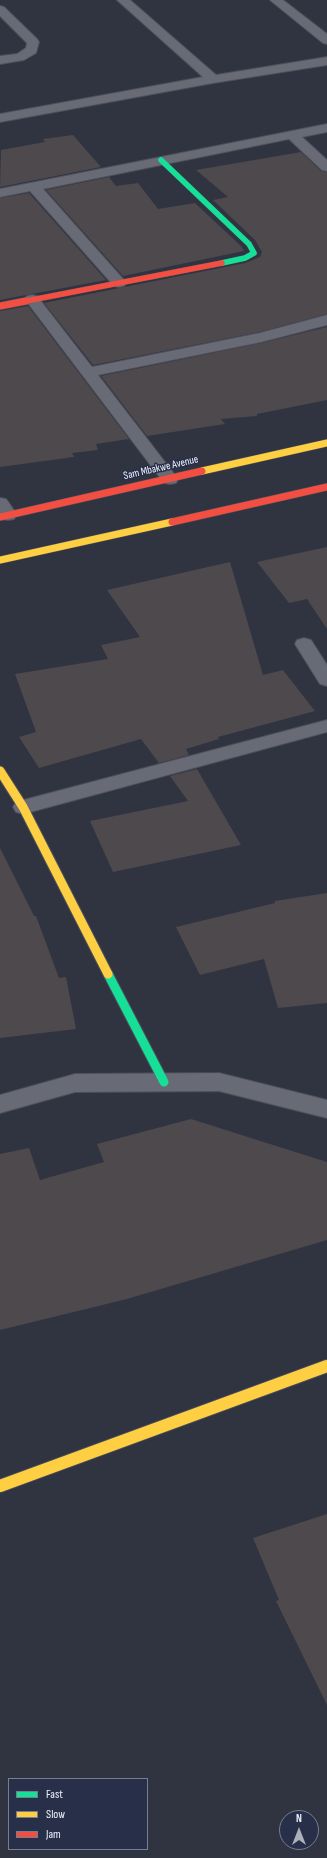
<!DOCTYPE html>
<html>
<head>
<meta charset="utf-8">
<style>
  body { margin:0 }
  #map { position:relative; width:327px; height:1858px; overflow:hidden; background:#303441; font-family:"Sofia Sans Condensed",sans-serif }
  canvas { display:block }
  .legend { position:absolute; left:8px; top:1778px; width:140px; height:72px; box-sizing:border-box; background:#283049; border:1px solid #777e91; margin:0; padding:5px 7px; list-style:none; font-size:12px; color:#eef2fc }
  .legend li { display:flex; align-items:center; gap:8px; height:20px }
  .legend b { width:20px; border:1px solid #777e91 }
  .north { position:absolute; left:279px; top:1810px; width:40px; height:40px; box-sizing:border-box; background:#283049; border:1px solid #777e91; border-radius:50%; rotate:0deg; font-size:11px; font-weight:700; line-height:16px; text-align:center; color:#eef2fc }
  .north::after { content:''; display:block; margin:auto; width:14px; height:18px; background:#acb0bb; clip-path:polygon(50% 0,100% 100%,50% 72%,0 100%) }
</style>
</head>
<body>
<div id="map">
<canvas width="327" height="1858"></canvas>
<ul class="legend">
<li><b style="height:5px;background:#16e098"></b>Fast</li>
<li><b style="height:5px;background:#ffcf43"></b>Slow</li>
<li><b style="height:5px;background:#f24e42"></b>Jam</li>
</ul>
<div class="north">N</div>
</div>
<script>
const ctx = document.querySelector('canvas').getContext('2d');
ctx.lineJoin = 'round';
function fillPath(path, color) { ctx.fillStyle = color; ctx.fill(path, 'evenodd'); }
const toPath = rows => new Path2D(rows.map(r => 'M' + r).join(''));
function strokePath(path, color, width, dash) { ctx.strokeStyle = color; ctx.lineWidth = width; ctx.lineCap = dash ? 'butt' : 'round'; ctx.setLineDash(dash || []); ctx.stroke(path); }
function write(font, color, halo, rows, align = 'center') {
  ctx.font = font + ' "Sofia Sans Condensed",sans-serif'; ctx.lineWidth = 3; ctx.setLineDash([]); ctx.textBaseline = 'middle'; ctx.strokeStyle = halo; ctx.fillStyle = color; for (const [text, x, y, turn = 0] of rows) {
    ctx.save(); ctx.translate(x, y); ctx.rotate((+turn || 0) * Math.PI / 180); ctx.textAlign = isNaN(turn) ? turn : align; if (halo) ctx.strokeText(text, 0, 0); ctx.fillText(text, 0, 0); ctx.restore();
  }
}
fillPath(toPath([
  [73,135,101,167,0,187,1,150,45,142,43,139],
  [301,152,321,171,327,172,327,314,260,332,93,365,44,303,245,263,260,257,262,252,255,240,213,200,228,197,196,170],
  [109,177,116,186,138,183,158,209,195,203,242,247,244,251,123,276,46,190],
  [29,193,106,280,0,300,0,198],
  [28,306,129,439,96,444,98,450,72,453,74,457,0,467,0,311],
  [327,327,327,400,257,414,257,416,221,419,225,424,147,436,101,376,261,343],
  [327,547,327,629,307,599,289,603,257,562],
  [230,562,263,675,283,670,315,711,218,737,219,739,186,749,189,755,159,763,141,739,39,768,19,737,36,732,15,674,108,659,101,645,140,637,107,590],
  [197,769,241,845,113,872,90,821,188,801,170,776],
  [0,848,34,916,36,916,59,978,66,977,76,1029,0,1038],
  [327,893,327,1003,278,1008,264,959,200,975,176,927,275,903,275,901],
  [191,1119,327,1162,327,1240,127,1299,0,1330,0,1154,29,1148,40,1180,104,1162,97,1144],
  [327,1514,327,1705,276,1601,279,1600,253,1538]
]), '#4d494c');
const street = toPath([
  [117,0,130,0,216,75,327,57,327,65,213,83,0,122,0,114,203,77,117,0],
  [270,0,283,0,327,34,327,44,323,43,270,0],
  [0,6,4,7,37,39,39,42,36,53,24,60,0,64,0,56,17,54,26,48,27,43,0,16,0,6],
  [327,124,327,132,302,137,327,160,327,171,322,170,289,139,43,189,124,280,126,283,124,286,119,287,114,286,30,191,0,197,0,189,327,124],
  [32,295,37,296,92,367,260,333,327,315,327,325,261,342,98,375,178,479,176,483,170,484,164,483,27,302,25,299,27,296,32,295],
  [0,498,6,499,9,503,17,515,14,519,8,520,2,519,0,516,0,498],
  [304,638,311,640,327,665,327,686,320,684,295,644,297,640,304,638],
  [327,720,327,732,23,814,16,812,13,807,16,802,327,720],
  [219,1073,327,1100,327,1118,219,1091,75,1092,0,1113,0,1095,75,1074,219,1073]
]);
const fastFar1 = toPath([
  [161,160,249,244,254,253,245,258,222,263]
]);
const fast = toPath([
  [108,974,164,1082]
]);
const slowFar2 = toPath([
  [202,471,327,443],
  [0,560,172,522]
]);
const slowFar1 = toPath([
  [0,771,23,807,108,974]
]);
const slow = toPath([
  [0,1486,327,1366]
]);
const jamFar1 = toPath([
  [21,302,222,263]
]);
const jam = toPath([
  [0,306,26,301],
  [0,517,202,471],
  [172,522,327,487]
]);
strokePath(street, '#4c505a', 2);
strokePath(fastFar1, '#4c505a', 6);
strokePath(fast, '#4c505a', 11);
strokePath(slowFar2, '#4c505a', 8);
strokePath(slowFar1, '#4c505a', 11);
strokePath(slow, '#4c505a', 14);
strokePath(jamFar1, '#4c505a', 6);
strokePath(jam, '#4c505a', 8);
fillPath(street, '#686b76');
strokePath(fastFar1, '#16e098', 5.5);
strokePath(fast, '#16e098', 9);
strokePath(slowFar2, '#ffcf43', 7);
strokePath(slowFar1, '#ffcf43', 9);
strokePath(slow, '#ffcf43', 12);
strokePath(jamFar1, '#f24e42', 5.5);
strokePath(jam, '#f24e42', 7);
write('11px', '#eef2fc', '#283049', [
  ["Sam Mbakwe Avenue",161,468,-13]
]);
</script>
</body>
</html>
